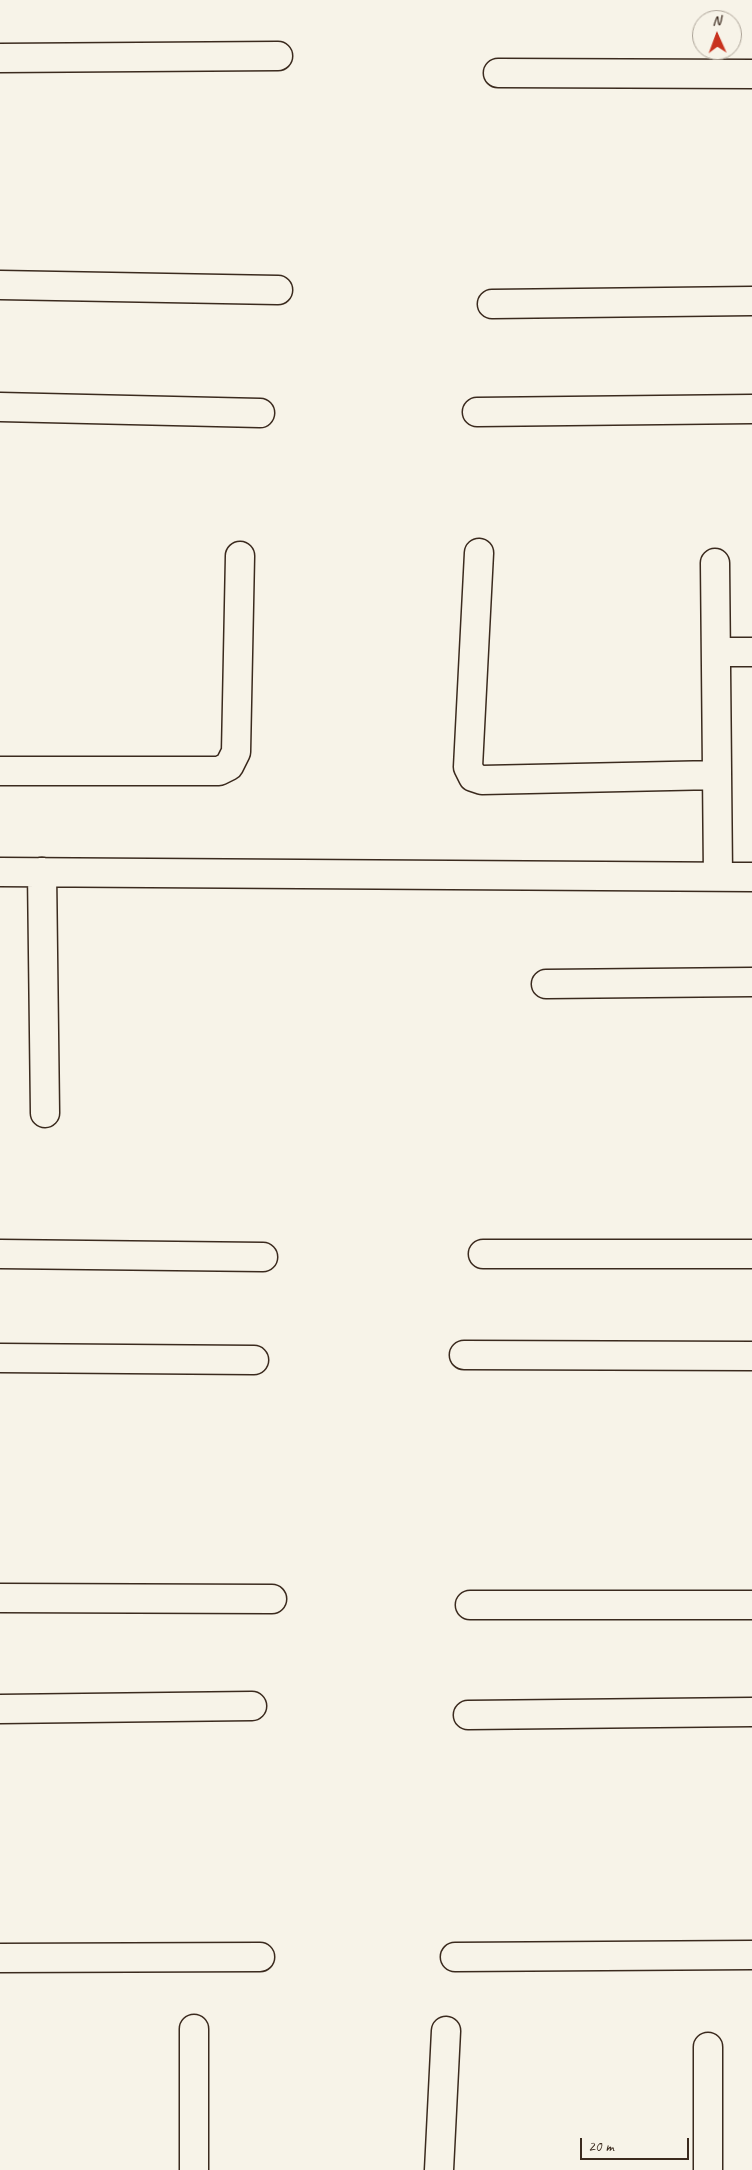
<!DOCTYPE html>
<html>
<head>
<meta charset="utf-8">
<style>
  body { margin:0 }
  #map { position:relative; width:752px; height:2170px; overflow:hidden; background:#f7f3e8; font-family:Caveat,sans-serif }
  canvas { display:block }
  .north { position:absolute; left:692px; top:10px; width:50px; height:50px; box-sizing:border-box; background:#f7f3e8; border:1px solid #aca397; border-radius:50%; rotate:358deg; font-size:14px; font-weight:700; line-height:20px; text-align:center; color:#3b2a1e }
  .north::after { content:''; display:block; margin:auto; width:18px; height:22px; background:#c8321e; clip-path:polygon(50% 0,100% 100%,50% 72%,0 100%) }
  .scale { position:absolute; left:580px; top:2138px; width:109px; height:22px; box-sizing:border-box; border:2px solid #3b2a1e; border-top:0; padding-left:6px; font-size:15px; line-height:18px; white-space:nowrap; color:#3b2a1e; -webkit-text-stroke:4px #f7f3e8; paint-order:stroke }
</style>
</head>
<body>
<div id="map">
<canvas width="752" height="2170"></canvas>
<div class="north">N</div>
<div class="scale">20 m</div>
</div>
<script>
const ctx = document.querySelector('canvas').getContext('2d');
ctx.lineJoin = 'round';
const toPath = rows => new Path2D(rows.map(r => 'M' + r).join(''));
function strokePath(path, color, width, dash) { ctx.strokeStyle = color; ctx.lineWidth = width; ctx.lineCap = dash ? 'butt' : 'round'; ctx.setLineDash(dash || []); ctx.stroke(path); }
const minor = toPath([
  [0,58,278,56],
  [498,73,752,74],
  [0,285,278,290],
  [492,304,752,301],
  [0,407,260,413],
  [477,412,752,409],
  [479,553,468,767,473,777,482,780,717,775],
  [715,563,718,876],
  [716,652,752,652],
  [0,771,219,771,229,766,236,752,240,556],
  [0,872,752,877],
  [42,872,45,1113],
  [546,984,752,982],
  [0,1254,263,1257],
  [483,1254,752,1254],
  [464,1355,752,1356],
  [0,1358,254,1360],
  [0,1598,272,1599],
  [470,1605,752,1605],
  [0,1709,252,1706],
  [468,1715,752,1712],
  [455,1957,752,1955],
  [0,1958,260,1957],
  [194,2170,194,2029],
  [439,2170,446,2031],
  [708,2170,708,2047]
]);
strokePath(minor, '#3b2a1e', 31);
strokePath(minor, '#f7f3e8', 28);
</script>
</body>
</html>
